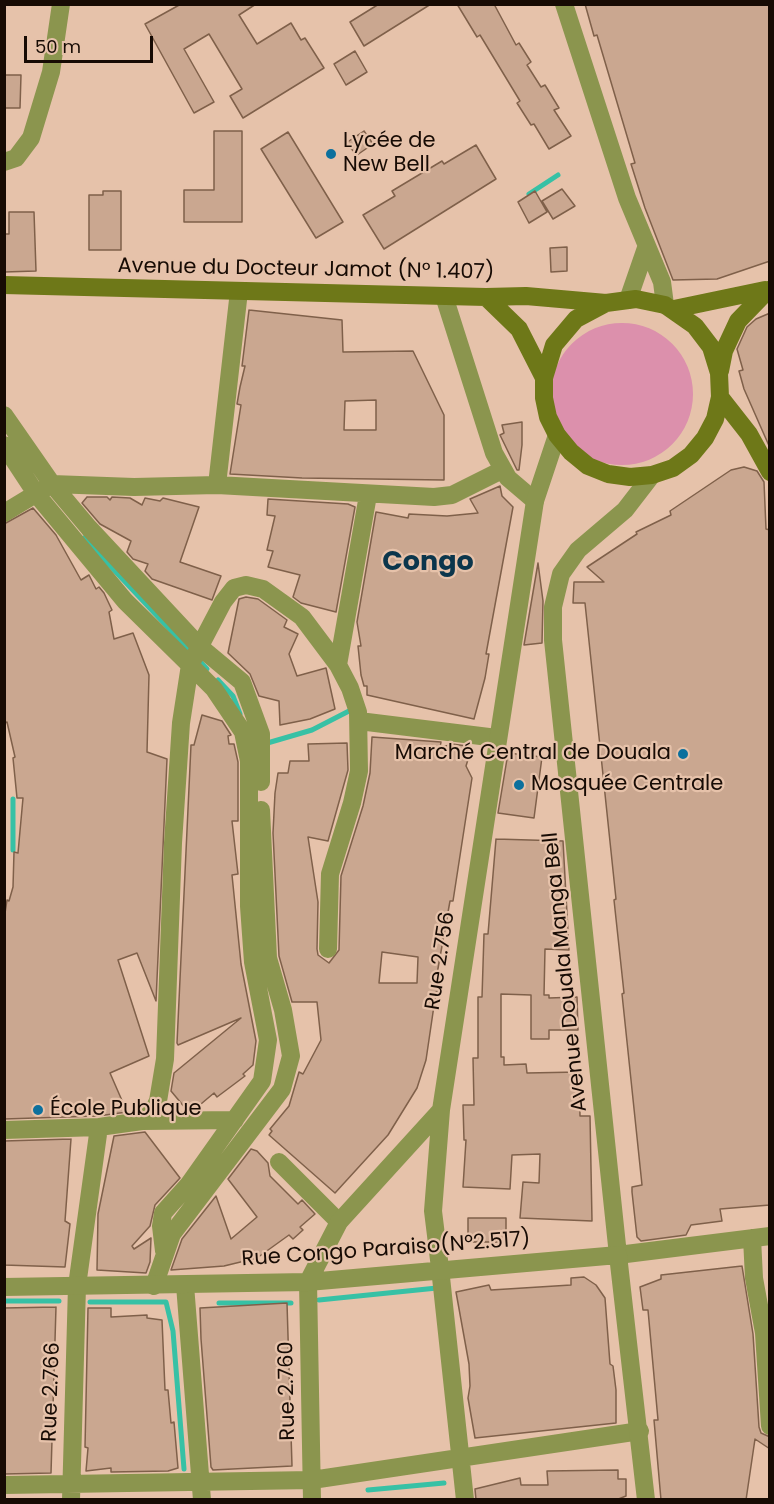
<!DOCTYPE html>
<html>
<head>
<meta charset="utf-8">
<style>
  body { margin:0 }
  #map { position:relative; width:774px; height:1504px; overflow:hidden; background:#e6c2aa; font-family:Poppins,sans-serif }
  canvas { display:block }
  .frame { position:absolute; inset:0; border:6px solid #170b04; pointer-events:none }
  .scale { position:absolute; left:24px; top:36px; width:129px; height:27px; box-sizing:border-box; border:3px solid #170b04; border-top:0; padding-left:8px; font-size:18px; line-height:21px; white-space:nowrap; color:#170b04; -webkit-text-stroke:4px #e6c2aa; paint-order:stroke }
</style>
</head>
<body>
<div id="map">
<canvas width="774" height="1504"></canvas>
<div class="frame"></div>
<div class="scale">50 m</div>
</div>
<script>
const ctx = document.querySelector('canvas').getContext('2d');
ctx.lineJoin = 'round';
function fillPath(path, color) { ctx.fillStyle = color; ctx.fill(path, 'evenodd'); }
const toPath = rows => new Path2D(rows.map(r => 'M' + r).join(''));
function strokePath(path, color, width, dash) { ctx.strokeStyle = color; ctx.lineWidth = width; ctx.lineCap = dash ? 'butt' : 'round'; ctx.setLineDash(dash || []); ctx.stroke(path); }
function write(font, color, halo, rows, align = 'center') {
  ctx.font = font + ' Poppins,sans-serif'; ctx.lineWidth = 4.5; ctx.setLineDash([]); ctx.textBaseline = 'middle'; ctx.strokeStyle = halo; ctx.fillStyle = color; for (const [text, x, y, turn = 0] of rows) {
    ctx.save(); ctx.translate(x, y); ctx.rotate((+turn || 0) * Math.PI / 180); ctx.textAlign = isNaN(turn) ? turn : align; if (halo) ctx.strokeText(text, 0, 0); ctx.fillText(text, 0, 0); ctx.restore();
  }
}
fillPath(toPath([
  '551 394a71 71 0 1 1 142 0a71 71 0 1 1-142 0Z'
]), '#dc90ac');
strokePath(toPath([
  [529,194,558,175],
  [84,538,207,669],
  [218,680,233,696,240,714],
  [264,744,312,730,349,711],
  [13,850,13,799],
  [319,1300,437,1288],
  [4,1301,59,1301],
  [90,1302,166,1302,173,1331,184,1469],
  [219,1303,291,1303],
  [368,1490,444,1483]
]), '#37c1a5', 5);
const building = toPath([
  [181,4,256,4,239,15,257,44,291,23,301,40,305,38,324,68,243,118,230,96,242,89,209,34,184,49,214,102,194,113,145,24,181,4],
  [379,4,431,4,364,46,350,22,379,4],
  [457,4,494,4,516,45,519,43,531,62,527,65,541,87,545,85,559,108,554,110,571,136,549,149,534,124,531,125,517,103,520,101,480,35,477,37,457,4],
  [585,4,770,4,770,261,717,279,673,280,645,208,631,164,635,163,597,35,594,36,585,4],
  [355,51,367,72,346,85,334,64,355,51],
  [4,75,21,75,20,108,4,108,4,75],
  [214,131,242,131,242,222,184,222,184,190,214,190,214,131],
  [364,131,373,144,357,155,346,143,364,131],
  [288,132,343,222,316,238,261,149,288,132],
  [476,145,496,179,384,249,363,215,395,196,392,191,442,161,444,164,476,145],
  [562,189,575,206,553,219,542,201,562,189],
  [103,191,121,191,121,250,89,250,89,195,103,195,103,191],
  [535,191,547,212,529,223,518,202,535,191],
  [9,212,34,212,36,271,4,272,4,234,9,234,9,212],
  [567,247,567,271,551,272,550,248,567,247],
  [249,310,342,320,343,352,413,351,444,415,444,480,302,478,230,474,241,405,237,404,240,387,245,366,242,366,249,310],
  [376,400,376,430,344,430,345,401,376,400],
  [770,313,770,448,744,389,739,371,743,370,737,349,747,327,756,319,770,313],
  [522,422,522,445,519,470,517,470,500,435,504,433,502,425,522,422],
  [744,467,757,471,764,482,766,529,770,530,770,1205,720,1209,722,1221,691,1225,686,1235,641,1241,637,1237,632,1192,632,1187,642,1185,622,994,624,993,614,900,616,899,585,603,573,603,574,582,604,582,587,567,637,534,636,532,671,515,670,511,731,470,744,467],
  [500,486,502,496,513,507,486,654,489,654,485,678,474,719,367,695,367,686,364,686,361,675,358,646,361,646,357,622,376,512,408,518,409,514,447,516,478,513,470,499,500,486],
  [87,497,107,497,110,500,112,497,130,498,142,505,145,498,160,501,163,498,199,507,180,562,221,576,212,600,152,579,145,571,148,564,133,559,127,552,131,541,100,524,82,503,87,497],
  [268,499,348,504,355,507,336,612,301,603,293,597,300,575,268,567,273,551,267,550,275,516,267,515,268,499],
  [33,508,56,535,81,580,89,575,96,589,99,587,104,593,112,610,109,612,114,639,133,633,149,675,147,752,167,759,156,1001,137,953,118,960,149,1056,110,1073,127,1112,98,1116,4,1119,4,920,7,900,9,901,13,887,14,852,18,853,23,798,17,798,13,758,15,757,7,722,4,723,4,524,33,508],
  [538,563,543,601,542,643,524,645,538,563],
  [246,597,258,599,287,620,284,627,298,634,289,654,297,676,326,668,335,709,310,719,280,725,279,701,259,696,250,674,228,653,239,599,246,597],
  [202,715,222,721,231,735,228,736,229,744,234,744,238,762,238,821,232,821,238,874,232,875,241,964,256,1041,253,1065,243,1074,245,1076,217,1097,214,1093,195,1109,186,1109,171,1091,174,1073,241,1018,178,1045,177,1043,191,745,194,745,202,715],
  [372,737,441,742,440,748,452,744,467,746,470,753,466,766,472,778,453,901,450,901,437,974,440,974,440,992,436,992,426,1060,417,1088,388,1135,335,1193,269,1135,272,1131,270,1129,289,1106,299,1072,303,1074,321,1040,317,1002,292,1002,279,956,273,833,275,793,278,773,288,773,290,761,309,761,308,744,347,743,348,770,328,841,308,837,318,902,317,949,318,955,329,963,339,950,341,876,363,806,370,773,372,737],
  [382,952,418,957,417,983,379,983,382,952],
  [508,753,542,757,534,818,498,813,508,753],
  [496,839,563,841,569,950,545,949,544,995,549,995,549,998,577,997,578,1030,549,1030,549,1039,531,1039,531,995,501,994,501,1057,504,1057,504,1065,526,1064,527,1073,579,1072,580,1116,590,1116,592,1221,520,1218,523,1182,539,1183,540,1154,512,1155,510,1189,463,1187,466,1140,464,1140,463,1105,474,1105,473,1058,478,1058,478,997,482,997,484,934,488,934,496,839],
  [145,1132,180,1178,155,1205,150,1226,132,1246,134,1249,151,1238,150,1262,146,1273,97,1270,98,1214,114,1136,145,1132],
  [71,1139,65,1221,70,1224,65,1267,4,1265,4,1141,71,1139],
  [251,1149,257,1151,268,1163,270,1176,298,1204,302,1200,315,1214,300,1227,303,1230,293,1239,289,1235,257,1258,224,1266,171,1270,182,1239,216,1196,231,1239,257,1217,228,1179,251,1149],
  [468,1218,506,1218,506,1242,468,1242,468,1218],
  [742,1266,753,1334,759,1427,761,1433,770,1437,770,1449,755,1439,746,1500,661,1500,654,1420,658,1420,648,1310,643,1310,640,1287,661,1279,661,1275,742,1266],
  [584,1277,596,1285,605,1298,610,1364,613,1366,616,1390,616,1423,475,1438,468,1398,470,1386,469,1364,456,1292,489,1285,491,1290,571,1285,571,1278,584,1277],
  [287,1303,292,1466,213,1470,211,1467,201,1339,200,1308,287,1303],
  [56,1307,51,1473,4,1474,4,1308,56,1307],
  [88,1308,111,1308,111,1317,147,1315,147,1318,162,1320,165,1390,168,1390,171,1423,174,1422,178,1468,168,1471,111,1472,111,1468,86,1471,88,1448,85,1447,88,1308],
  [618,1470,618,1479,626,1479,626,1496,616,1500,476,1500,475,1489,520,1478,521,1485,548,1485,547,1471,618,1470]
]);
fillPath(building, '#caa790');
strokePath(building, '#7f604a', 1.5);
strokePath(toPath([
  [4,162,16,158,31,138,51,72,61,4],
  [444,296,494,453,508,478,535,501],
  [4,415,52,484,89,528,200,647,242,682,261,734,261,782],
  [4,445,37,495,125,601,190,665,181,723,173,843,165,1059,158,1101,152,1112,142,1121,99,1127,4,1130],
  [652,475,625,510,578,550,561,574,553,607,553,640,618,1255,770,1236],
  [217,485,239,291],
  [4,513,52,484,134,487,217,485,434,497,452,495,502,470],
  [338,665,368,495],
  [359,721,497,738],
  [142,1121,235,1120],
  [279,1162,339,1222],
  [752,1238,754,1278,764,1333,770,1426],
  [164,1251,161,1226,163,1213,189,1184,262,1081,268,1040,253,962,249,906,249,761,243,732,214,689,190,665,223,602,234,588,246,585,263,589,302,617,338,665,350,688,358,712,359,771,352,803,330,874,328,949],
  [440,1268,465,1500],
  [308,1282,312,1500],
  [185,1285,202,1500],
  [154,1286,172,1234,282,1089,291,1056,283,1010,268,958,261,810],
  [4,1485,312,1480,640,1431],
  [71,1500,77,1286,99,1127]
]), '#8b954e', 18);
strokePath(toPath([
  [564,4,627,198,662,282,665,305],
  [628,300,646,248],
  [440,1268,433,1211,441,1110,535,501,557,435],
  [308,1282,339,1222,441,1110],
  [4,1287,308,1282,618,1255,646,1500]
]), '#8b954e', 18);
strokePath(toPath([
  [4,285,486,297,526,296,606,303,636,299,665,305,695,326,711,347,719,373,720,397,715,419,705,438,691,455,673,468,652,475,630,477,608,474,588,466,571,452,557,435,548,417,544,398,544,378,554,345,576,319,606,303],
  [486,297,519,329,544,378],
  [674,309,765,290],
  [720,371,724,351,738,321,768,290],
  [720,397,749,434,770,472]
]), '#6e7818', 18);
for (const [x, y, r, color] of [
  [331,154,6,"#0c709d"],
  [683,754,6,"#0c709d"],
  [519,785,6,"#0c709d"],
  [38,1110,6,"#0c709d"]
]) { const dot = new Path2D(); dot.arc(x, y, r, 0, 2 * Math.PI); ctx.fillStyle = color; ctx.fill(dot); strokePath(dot, '#e6c2aa', 2); }
write('21px', '#170b04', '#e6c2aa', [
  ["Lycée de",343,142],
  ["New Bell",343,166],
  ["Marché Central de Douala",671,754,"right"],
  ["Mosquée Centrale",531,785],
  ["École Publique",50,1110]
], 'left');
write('21px', '#170b04', '#e6c2aa', [
  ["Avenue du Docteur Jamot (N° 1.407)",306,270,1],
  ["Rue 2.756",441,961,-81],
  ["Avenue Douala Manga Bell",566,972,-96],
  ["Rue Congo Paraiso(N°2.517)",386,1250,-4],
  ["Rue 2.760",288,1391,-91],
  ["Rue 2.766",52,1392,-88]
]);
write('bold 27px', '#0b364c', '#e6c2aa', [
  ["Congo",428,563]
]);
</script>
</body>
</html>
